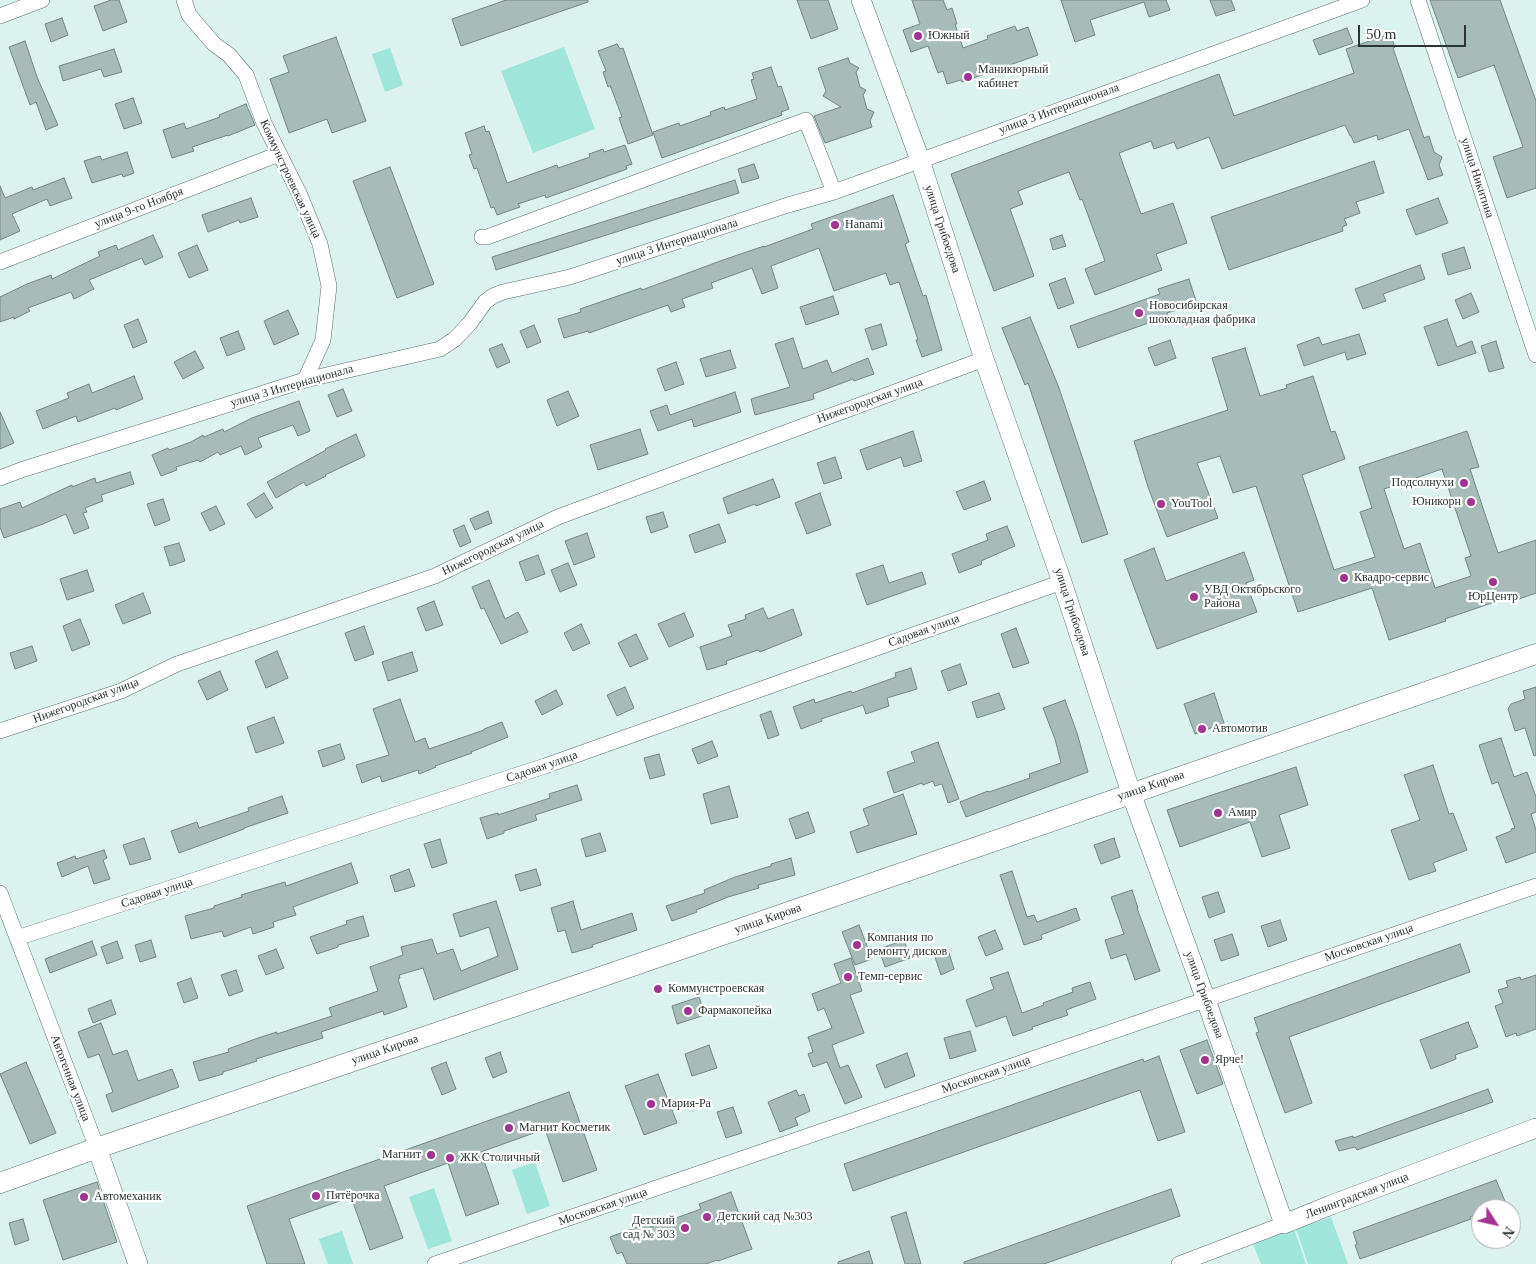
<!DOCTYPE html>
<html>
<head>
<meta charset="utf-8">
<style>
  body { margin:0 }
  #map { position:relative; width:1536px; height:1264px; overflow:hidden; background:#dcf2ee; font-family:Georgia,serif }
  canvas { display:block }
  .north { position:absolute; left:1471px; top:1199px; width:50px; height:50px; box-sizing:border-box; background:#fff; border:1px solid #abaeae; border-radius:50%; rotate:125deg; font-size:14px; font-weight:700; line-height:20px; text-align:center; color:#2d3534 }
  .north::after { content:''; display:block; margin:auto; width:18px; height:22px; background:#a23391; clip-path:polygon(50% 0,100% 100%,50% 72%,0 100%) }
  .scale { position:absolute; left:1358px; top:25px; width:108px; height:22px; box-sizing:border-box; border:2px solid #2d3534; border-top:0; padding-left:6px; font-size:15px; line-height:18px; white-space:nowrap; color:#2d3534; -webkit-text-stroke:4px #fff; paint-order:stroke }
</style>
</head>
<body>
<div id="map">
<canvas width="1536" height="1264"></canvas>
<div class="north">N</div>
<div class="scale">50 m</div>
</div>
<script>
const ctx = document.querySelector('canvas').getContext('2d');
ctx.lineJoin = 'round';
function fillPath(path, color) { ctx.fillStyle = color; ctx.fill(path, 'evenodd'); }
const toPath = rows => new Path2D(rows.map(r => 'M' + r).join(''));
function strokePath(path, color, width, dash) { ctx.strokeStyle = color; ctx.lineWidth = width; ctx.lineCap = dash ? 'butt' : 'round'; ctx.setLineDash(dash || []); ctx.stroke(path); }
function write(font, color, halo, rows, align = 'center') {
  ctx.font = font + ' Georgia,serif'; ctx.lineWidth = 4.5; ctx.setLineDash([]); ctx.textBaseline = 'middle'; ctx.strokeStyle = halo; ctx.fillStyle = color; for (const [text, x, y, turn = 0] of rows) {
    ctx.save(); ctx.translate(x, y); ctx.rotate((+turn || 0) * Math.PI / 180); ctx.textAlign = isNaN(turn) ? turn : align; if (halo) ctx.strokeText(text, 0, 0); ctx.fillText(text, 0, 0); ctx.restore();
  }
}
fillPath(toPath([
  [564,47,595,129,533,153,501,71],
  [390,48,403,85,385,92,372,54],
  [535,1162,550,1206,527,1214,512,1170],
  [434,1188,452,1241,428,1249,409,1197],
  [1331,1217,1348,1264,1308,1264,1296,1229],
  [1294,1229,1306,1264,1261,1264,1253,1244],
  [342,1231,353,1264,328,1264,319,1239]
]), '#9fe5da');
const building = toPath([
  [111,0,119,0,127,22,103,31,94,6,111,0],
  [506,0,588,0,588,2,461,46,452,19,506,0],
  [797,0,828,0,838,29,811,39,797,0],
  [912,0,943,0,947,10,952,8,957,24,955,24,963,48,988,39,987,36,1015,26,1017,31,1028,27,1038,55,962,82,961,80,947,84,943,71,938,73,928,46,911,52,903,30,920,24,912,0],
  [1061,0,1166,0,1170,10,1149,17,1144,2,1090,20,1095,35,1075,42,1061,0],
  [1210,0,1231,0,1235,10,1216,16,1210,0],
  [1430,0,1500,0,1536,101,1536,188,1507,198,1493,157,1523,147,1494,65,1458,78,1430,0],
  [62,18,68,35,51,42,45,24,62,18],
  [1347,28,1353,43,1319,55,1313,40,1347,28],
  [1390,34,1395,47,1393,48,1424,138,1429,136,1434,152,1442,157,1439,165,1443,175,1428,180,1409,129,1378,140,1377,135,1354,143,1351,136,1350,136,1345,125,1222,169,1209,137,1177,149,1174,142,1154,149,1151,141,1119,153,1141,214,1173,203,1187,243,1156,254,1162,270,1095,295,1085,269,1105,261,1082,199,1080,200,1069,172,1018,191,1023,204,1010,209,1034,276,994,291,951,174,1219,74,1234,116,1354,73,1346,49,1390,34],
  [336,37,366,121,332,133,327,119,289,133,270,79,289,72,283,56,336,37],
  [25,41,37,77,58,125,46,130,36,102,30,105,9,47,25,41],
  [617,44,620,49,623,48,653,135,628,144,619,118,622,117,610,85,608,87,603,72,606,71,598,51,617,44],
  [114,49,122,72,104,77,101,69,63,81,59,66,114,49],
  [848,58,850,63,859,68,856,72,860,87,866,90,863,95,867,109,874,112,870,121,872,127,825,143,814,116,841,107,823,96,826,91,818,68,848,58],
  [771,67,778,87,781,86,789,109,781,112,782,115,662,158,653,132,679,123,680,126,711,115,710,112,724,107,725,110,757,99,751,80,754,79,752,73,771,67],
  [133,98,142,123,124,129,115,104,133,98],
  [246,104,255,125,228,136,228,135,192,147,194,151,172,158,163,130,184,123,186,129,220,117,219,115,246,104],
  [484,126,486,132,489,131,507,183,557,165,558,168,590,157,589,154,603,149,604,152,625,145,632,164,626,166,627,169,546,198,545,195,518,204,520,207,497,215,494,207,491,208,477,168,474,169,469,155,472,154,465,133,484,126],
  [127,152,134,173,123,177,122,174,92,183,84,161,100,156,102,160,127,152],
  [1374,161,1384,193,1356,202,1360,213,1344,219,1347,225,1342,227,1343,231,1229,270,1211,217,1374,161],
  [754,164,759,178,742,183,738,169,754,164],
  [390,167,434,284,397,298,353,181,390,167],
  [64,178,72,198,50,206,47,199,12,214,20,231,0,240,0,186,5,198,32,187,33,190,64,178],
  [735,180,739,193,496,270,492,257,735,180],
  [893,195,909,242,905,244,923,296,926,295,942,350,922,357,916,340,918,340,899,282,890,285,886,273,834,291,819,248,771,266,778,288,762,294,752,268,711,283,713,288,682,299,685,307,671,312,668,305,589,333,588,331,564,338,558,319,581,312,580,309,641,288,642,290,723,260,764,246,764,247,813,229,811,224,893,195],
  [251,198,258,217,240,223,239,220,208,232,202,215,251,198],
  [1438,198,1448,223,1416,235,1406,210,1438,198],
  [153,235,163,257,145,265,142,258,89,280,94,289,74,299,71,292,28,308,30,311,14,319,14,317,0,322,0,297,27,284,51,275,52,279,100,256,98,252,116,245,118,250,153,235],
  [1062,235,1066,246,1053,250,1050,239,1062,235],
  [197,245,208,270,189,278,178,253,197,245],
  [1464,247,1471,268,1448,275,1442,254,1464,247],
  [1420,265,1425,279,1383,294,1386,301,1363,309,1355,289,1420,265],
  [1065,278,1074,303,1058,309,1049,284,1065,278],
  [1189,279,1197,304,1167,313,1168,316,1078,348,1070,326,1160,294,1158,289,1189,279],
  [1471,293,1479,312,1463,319,1455,300,1471,293],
  [833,296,839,314,806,325,800,307,833,296],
  [288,310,299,334,274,345,264,321,288,310],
  [1030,317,1059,388,1108,534,1082,543,1028,383,1025,385,1002,328,1030,317],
  [138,319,147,342,133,348,124,325,138,319],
  [1447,319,1457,347,1472,341,1476,353,1438,366,1424,327,1447,319],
  [881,324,887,345,872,350,865,329,881,324],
  [534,325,541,342,527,348,520,331,534,325],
  [238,331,245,349,227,356,220,338,238,331],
  [1359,334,1366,354,1347,360,1345,352,1304,366,1297,345,1319,337,1322,345,1359,334],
  [793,338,803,369,827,360,832,373,868,358,874,374,854,381,853,379,813,394,814,399,755,415,751,399,790,387,775,344,793,338],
  [1170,340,1176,358,1155,366,1148,348,1170,340],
  [1496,341,1504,368,1489,372,1481,346,1496,341],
  [502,344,510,362,497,368,489,349,502,344],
  [1245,348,1260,396,1287,388,1286,385,1313,376,1331,432,1335,431,1345,459,1302,475,1334,570,1375,557,1360,512,1372,508,1359,467,1467,431,1479,467,1470,469,1498,553,1536,540,1536,593,1519,599,1518,594,1445,619,1446,621,1389,640,1372,588,1298,612,1256,486,1233,493,1220,456,1197,463,1218,518,1167,537,1148,487,1134,441,1228,410,1212,358,1245,348],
  [1442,469,1471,556,1465,558,1471,576,1435,588,1420,543,1404,549,1384,489,1442,469],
  [730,350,736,368,706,377,700,359,730,350],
  [195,351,204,368,183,379,174,362,195,351],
  [676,362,684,384,665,391,657,369,676,362],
  [134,376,143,399,116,410,115,408,78,422,76,416,43,429,36,411,69,398,67,393,89,384,92,393,134,376],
  [343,389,352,411,337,417,328,395,343,389],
  [568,391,579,416,557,426,547,400,568,391],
  [735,392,741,412,694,427,692,419,658,431,650,411,667,405,670,415,735,392],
  [299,401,310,431,298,436,293,425,258,438,262,447,245,455,241,446,220,455,218,452,200,462,198,460,176,467,177,470,161,476,152,455,168,448,169,450,191,442,203,435,204,437,223,429,224,432,252,418,299,401],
  [0,412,14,443,0,449,0,412],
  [640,429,648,454,598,470,590,445,640,429],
  [913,431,922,461,904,467,901,457,867,470,860,450,913,431],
  [356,434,365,456,325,475,326,476,306,486,304,482,276,498,267,482,326,450,325,449,356,434],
  [835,457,842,478,824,484,817,463,835,457],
  [130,472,134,484,101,495,103,501,85,508,87,512,83,513,89,528,74,534,66,514,43,524,4,538,0,527,0,509,20,502,22,508,72,485,72,487,95,478,96,483,130,472],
  [773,479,780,497,756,506,755,504,728,514,723,498,773,479],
  [984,481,991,500,964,510,956,492,984,481],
  [264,493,273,508,256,518,247,504,264,493],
  [820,493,831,525,807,534,795,503,820,493],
  [163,499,170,520,155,526,147,504,163,499],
  [216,506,225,524,210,531,201,513,216,506],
  [488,511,492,523,475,530,470,519,488,511],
  [663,512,668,527,651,533,646,517,663,512],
  [719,524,726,542,695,553,689,535,719,524],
  [464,525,471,542,460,547,453,530,464,525],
  [1007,526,1015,546,981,561,982,564,959,573,952,554,988,540,986,534,1007,526],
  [587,533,595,557,574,565,565,541,587,533],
  [179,543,185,561,170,566,164,547,179,543],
  [1154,548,1166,581,1244,552,1254,580,1246,583,1257,612,1157,649,1124,560,1154,548],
  [538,555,545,574,526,581,519,562,538,555],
  [568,563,577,585,560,592,551,570,568,563],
  [883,565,889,583,922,572,926,584,867,605,856,574,883,565],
  [87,570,94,591,67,600,60,579,87,570],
  [489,580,505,619,518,612,528,632,501,644,484,608,481,609,472,587,489,580],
  [143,593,151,613,123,624,115,605,143,593],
  [434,601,443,625,426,631,417,608,434,601],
  [763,608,768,619,793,609,802,635,760,652,758,650,726,661,727,664,707,670,700,647,732,636,728,625,746,619,745,615,763,608],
  [684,613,694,636,669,647,658,624,684,613],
  [80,619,90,644,72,651,63,626,80,619],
  [581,624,590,643,573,651,564,633,581,624],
  [364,626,374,654,355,661,345,633,364,626],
  [1016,628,1029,663,1013,668,1001,634,1016,628],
  [636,634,648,659,630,667,618,643,636,634],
  [32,646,37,661,15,669,10,653,32,646],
  [277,651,288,678,266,688,255,661,277,651],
  [412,652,418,671,388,681,382,662,412,652],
  [960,664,967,684,948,691,941,671,960,664],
  [911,668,917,689,887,698,889,706,866,714,863,705,821,719,822,721,801,729,793,707,814,699,815,703,851,691,852,693,896,677,895,673,911,668],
  [220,671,228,690,207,700,198,681,220,671],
  [625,687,634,708,617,716,607,695,625,687],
  [1536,687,1536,755,1534,756,1525,728,1515,731,1508,709,1511,704,1525,699,1523,691,1536,687],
  [556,690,563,704,542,715,535,701,556,690],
  [999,693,1005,709,977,718,972,702,999,693],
  [1214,693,1224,723,1195,734,1184,704,1214,693],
  [400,699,415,742,425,738,429,749,484,730,484,729,502,722,508,737,471,752,472,753,435,766,436,767,419,774,418,770,382,782,380,776,362,783,356,765,389,755,373,709,400,699],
  [1065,700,1077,733,1088,772,966,817,960,802,988,791,989,792,1030,778,1029,774,1061,763,1055,739,1043,708,1065,700],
  [771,711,779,735,768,739,760,715,771,711],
  [274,717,284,743,256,753,247,727,274,717],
  [1501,738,1514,777,1527,772,1536,797,1536,812,1531,814,1536,830,1536,852,1506,863,1496,837,1511,831,1511,829,1515,828,1498,782,1492,784,1479,745,1501,738],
  [712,741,718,756,698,764,692,749,712,741],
  [938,742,959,799,948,803,942,784,935,786,933,781,923,785,922,783,894,793,887,772,915,762,911,752,938,742],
  [340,744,345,759,323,767,318,751,340,744],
  [659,754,665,775,650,779,644,758,659,754],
  [1433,765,1449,814,1453,813,1467,850,1433,863,1436,871,1409,880,1391,830,1420,820,1404,775,1433,765],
  [1296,767,1308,805,1279,815,1290,848,1262,857,1250,822,1180,847,1167,810,1296,767],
  [577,785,582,800,535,815,537,820,504,831,504,833,487,839,480,818,498,813,498,815,550,798,549,794,577,785],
  [729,786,738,817,711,824,703,794,729,786],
  [903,794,917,834,857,853,850,832,869,825,863,809,903,794],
  [282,796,288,813,244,828,244,829,179,853,171,831,197,822,199,828,249,811,248,808,282,796],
  [808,812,815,832,796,839,789,819,808,812],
  [600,833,606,851,586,857,581,839,600,833],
  [144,838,151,859,130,865,123,845,144,838],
  [1114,838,1120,857,1101,864,1094,845,1114,838],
  [440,839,447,863,432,868,424,844,440,839],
  [104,850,107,858,103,860,110,879,94,884,88,866,62,877,57,863,75,856,76,859,104,850],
  [791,858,795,875,758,885,759,888,728,897,696,910,697,912,672,921,666,906,705,893,704,890,735,877,771,866,771,864,791,858],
  [351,863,358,883,293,907,296,915,273,922,274,927,253,934,251,927,224,937,222,931,191,939,185,916,214,908,214,906,242,897,241,895,285,882,286,886,351,863],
  [409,869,415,886,395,892,390,876,409,869],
  [536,869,541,885,520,891,515,875,536,869],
  [1012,871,1027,917,1034,915,1037,922,1076,908,1080,920,1041,935,1042,939,1024,945,1000,875,1012,871],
  [1132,890,1138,908,1137,908,1160,971,1135,980,1126,954,1111,959,1105,940,1124,934,1111,897,1132,890],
  [1218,892,1225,912,1209,918,1202,897,1218,892],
  [496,901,518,969,434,1000,423,968,399,975,400,978,398,979,407,1007,384,1015,383,1011,321,1032,323,1038,256,1059,257,1061,223,1072,223,1074,199,1081,193,1062,229,1052,228,1049,258,1038,277,1032,277,1034,332,1016,329,1008,378,991,370,967,403,955,401,947,432,939,437,954,453,949,461,971,498,956,489,927,460,937,453,914,496,901],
  [573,901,581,930,632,913,637,930,592,945,593,947,572,953,565,930,558,932,551,908,573,901],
  [363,916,369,936,338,945,338,947,317,954,310,937,347,924,346,921,363,916],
  [1280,920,1287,940,1268,947,1261,926,1280,920],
  [859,925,872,959,855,965,842,932,859,925],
  [995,930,1003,949,986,956,978,937,995,930],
  [1232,934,1239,955,1221,961,1214,940,1232,934],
  [151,940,156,957,140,962,135,945,151,940],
  [904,940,910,958,885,967,879,949,904,940],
  [92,941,97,955,50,973,45,959,92,941],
  [117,941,123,958,107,964,101,947,117,941],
  [1460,944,1470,972,1289,1037,1312,1103,1285,1113,1256,1033,1259,1032,1254,1018,1460,944],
  [276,949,284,968,266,975,258,956,276,949],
  [949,953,954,969,941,975,935,957,949,953],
  [851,958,862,991,850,995,864,1033,832,1045,840,1068,848,1065,862,1097,845,1104,827,1062,813,1067,808,1054,813,1052,808,1037,832,1028,824,1008,818,1011,812,994,841,983,834,964,851,958],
  [236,970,243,991,229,996,221,975,236,970],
  [1008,972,1022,1013,1044,1005,1043,1003,1073,992,1072,988,1090,982,1096,999,1066,1010,1068,1015,1032,1027,1033,1029,1013,1036,1006,1016,976,1027,966,1000,994,989,990,978,1008,972],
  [1536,975,1536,1029,1517,1036,1516,1033,1506,1037,1495,1006,1503,1003,1498,990,1508,987,1506,981,1520,977,1521,980,1536,975],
  [191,978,198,998,184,1003,177,983,191,978],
  [699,997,705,1015,677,1024,672,1006,699,997],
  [111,1000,116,1014,93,1023,88,1009,111,1000],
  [1468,1022,1478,1047,1455,1055,1456,1059,1431,1069,1420,1040,1468,1022],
  [101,1023,113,1055,127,1050,138,1081,172,1069,179,1087,112,1112,106,1095,113,1092,99,1054,88,1058,78,1032,101,1023],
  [970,1031,976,1051,950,1059,944,1038,970,1031],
  [1207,1040,1223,1084,1197,1094,1180,1050,1207,1040],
  [709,1045,717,1068,692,1076,685,1054,709,1045],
  [500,1052,507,1072,493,1078,485,1058,500,1052],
  [907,1053,915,1076,885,1088,876,1065,907,1053],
  [1159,1056,1185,1132,1158,1141,1140,1090,853,1191,844,1164,1143,1059,1144,1062,1159,1056],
  [26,1062,56,1133,30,1144,0,1074,26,1062],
  [446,1062,456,1089,442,1095,431,1068,446,1062],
  [658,1074,677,1123,644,1135,625,1086,658,1074],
  [1488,1089,1493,1102,1357,1150,1355,1147,1339,1151,1335,1141,1353,1136,1353,1138,1488,1089],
  [796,1090,799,1096,804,1094,810,1111,795,1118,798,1125,780,1132,768,1102,796,1090],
  [569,1092,597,1170,563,1182,545,1129,481,1152,499,1204,466,1216,448,1163,384,1186,403,1238,370,1250,351,1197,289,1219,305,1264,267,1264,247,1206,569,1092],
  [733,1107,742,1133,726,1138,717,1112,733,1107],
  [1496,1180,1507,1206,1499,1209,1481,1209,1481,1213,1470,1217,1471,1219,1360,1259,1355,1245,1357,1244,1353,1232,1496,1180],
  [97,1182,117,1242,63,1260,43,1200,97,1182],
  [1171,1189,1180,1216,1044,1264,964,1264,964,1262,1171,1189],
  [731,1192,752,1249,718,1261,717,1260,706,1264,627,1264,622,1252,617,1254,610,1237,648,1223,651,1227,701,1209,699,1204,731,1192],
  [906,1212,921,1264,905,1264,891,1217,906,1212],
  [23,1219,29,1240,15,1245,9,1223,23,1219],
  [869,1251,873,1264,838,1264,838,1262,869,1251]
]);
fillPath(building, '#a7bcb8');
strokePath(building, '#728783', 1);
const minor = toPath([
  [184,0,189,15,214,44,229,55,246,75,264,123,299,193,320,244,329,286,323,340,305,380],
  [1418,0,1536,355],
  [0,16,42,0],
  [482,237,487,237,806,120,834,192],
  [0,262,279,154],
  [0,478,21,470,305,380,440,349,455,339,470,323,485,302,493,296,503,292,570,277,788,205,834,192,1362,0],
  [0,731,121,691,177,664,435,576,558,517,984,359],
  [0,893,97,1148],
  [17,938,545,766,1062,582],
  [435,1264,1536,886],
  [1179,1264,1284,1224]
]);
const tertiary = toPath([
  [861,0,920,160,984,359,1062,582,1131,793,1206,1000,1284,1224,1331,1205,1536,1128],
  [97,1148,138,1264]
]);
const secondary = toPath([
  [0,1183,97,1148,589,981,1536,654]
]);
strokePath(minor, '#5c706d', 16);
strokePath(tertiary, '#5c706d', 20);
strokePath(secondary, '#5c706d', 21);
strokePath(minor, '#fff', 15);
strokePath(tertiary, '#fff', 19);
strokePath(secondary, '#fff', 20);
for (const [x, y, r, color] of [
  [918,36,5,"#a23391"],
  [968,77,5,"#a23391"],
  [835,225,5,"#a23391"],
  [1139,313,5,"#a23391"],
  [1464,483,5,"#a23391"],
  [1471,502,5,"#a23391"],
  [1161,504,5,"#a23391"],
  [1344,578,5,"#a23391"],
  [1493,582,5,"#a23391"],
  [1194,597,5,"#a23391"],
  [1202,729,5,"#a23391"],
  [1218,813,5,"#a23391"],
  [857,945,5,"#a23391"],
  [848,977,5,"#a23391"],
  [658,989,5,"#a23391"],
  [688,1011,5,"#a23391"],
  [1205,1060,5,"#a23391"],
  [651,1104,5,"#a23391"],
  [509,1128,5,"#a23391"],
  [431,1155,5,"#a23391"],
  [450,1158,5,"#a23391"],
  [316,1196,5,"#a23391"],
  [84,1197,5,"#a23391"],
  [707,1217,5,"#a23391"],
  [685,1228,5,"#a23391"]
]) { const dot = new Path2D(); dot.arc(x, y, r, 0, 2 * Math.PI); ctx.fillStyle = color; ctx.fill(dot); strokePath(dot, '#fff', 2); }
write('12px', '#2d3534', '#fff', [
  ["Южный",928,36],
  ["Маникюрный",978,70],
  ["кабинет",978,84],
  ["Hanami",845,225],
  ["Новосибирская",1149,306],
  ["шоколадная фабрика",1149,320],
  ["Подсолнухи",1454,483,"right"],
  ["Юникорн",1461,502,"right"],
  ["YouTool",1171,504],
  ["Квадро-сервис",1354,578],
  ["УВД Октябрьского",1204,590],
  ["Района",1204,604],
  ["ЮрЦентр",1493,597,"center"],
  ["Автомотив",1212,729],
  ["Амир",1228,813],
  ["Компания по",867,938],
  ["ремонту дисков",867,952],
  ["Темп-сервис",858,977],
  ["Коммунстроевская",668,989],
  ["Фармакопейка",698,1011],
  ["Ярче!",1215,1060],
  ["Мария-Ра",661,1104],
  ["Магнит Косметик",519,1128],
  ["Магнит",421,1155,"right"],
  ["ЖК Столичный",460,1158],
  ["Пятёрочка",326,1196],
  ["Автомеханик",94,1197],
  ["Детский сад №303",717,1217],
  ["Детский",675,1221,"right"],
  ["сад № 303",675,1235,"right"]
], 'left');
write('12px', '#2d3534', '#fff', [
  ["улица 3 Интернационала",1059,109,-20],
  ["улица Никитина",1477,178,72],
  ["Коммунстроевская улица",290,179,65],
  ["улица 9-го Ноября",139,208,-21],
  ["улица Грибоедова",942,229,72],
  ["улица 3 Интернационала",677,242,-18],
  ["улица 3 Интернационала",292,386,-16],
  ["Нижегородская улица",870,401,-20],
  ["Нижегородская улица",493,548,-26],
  ["улица Грибоедова",1072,612,72],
  ["Садовая улица",924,631,-20],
  ["Нижегородская улица",86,701,-20],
  ["Садовая улица",542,767,-19],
  ["улица Кирова",1151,786,-19],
  ["Садовая улица",157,893,-18],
  ["улица Кирова",768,919,-19],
  ["Московская улица",1369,943,-19],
  ["улица Грибоедова",1204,995,70],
  ["улица Кирова",385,1050,-19],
  ["Московская улица",986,1075,-19],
  ["Автогенная улица",70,1078,69],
  ["Ленинградская улица",1357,1196,-21],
  ["Московская улица",603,1207,-19]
]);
</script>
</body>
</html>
